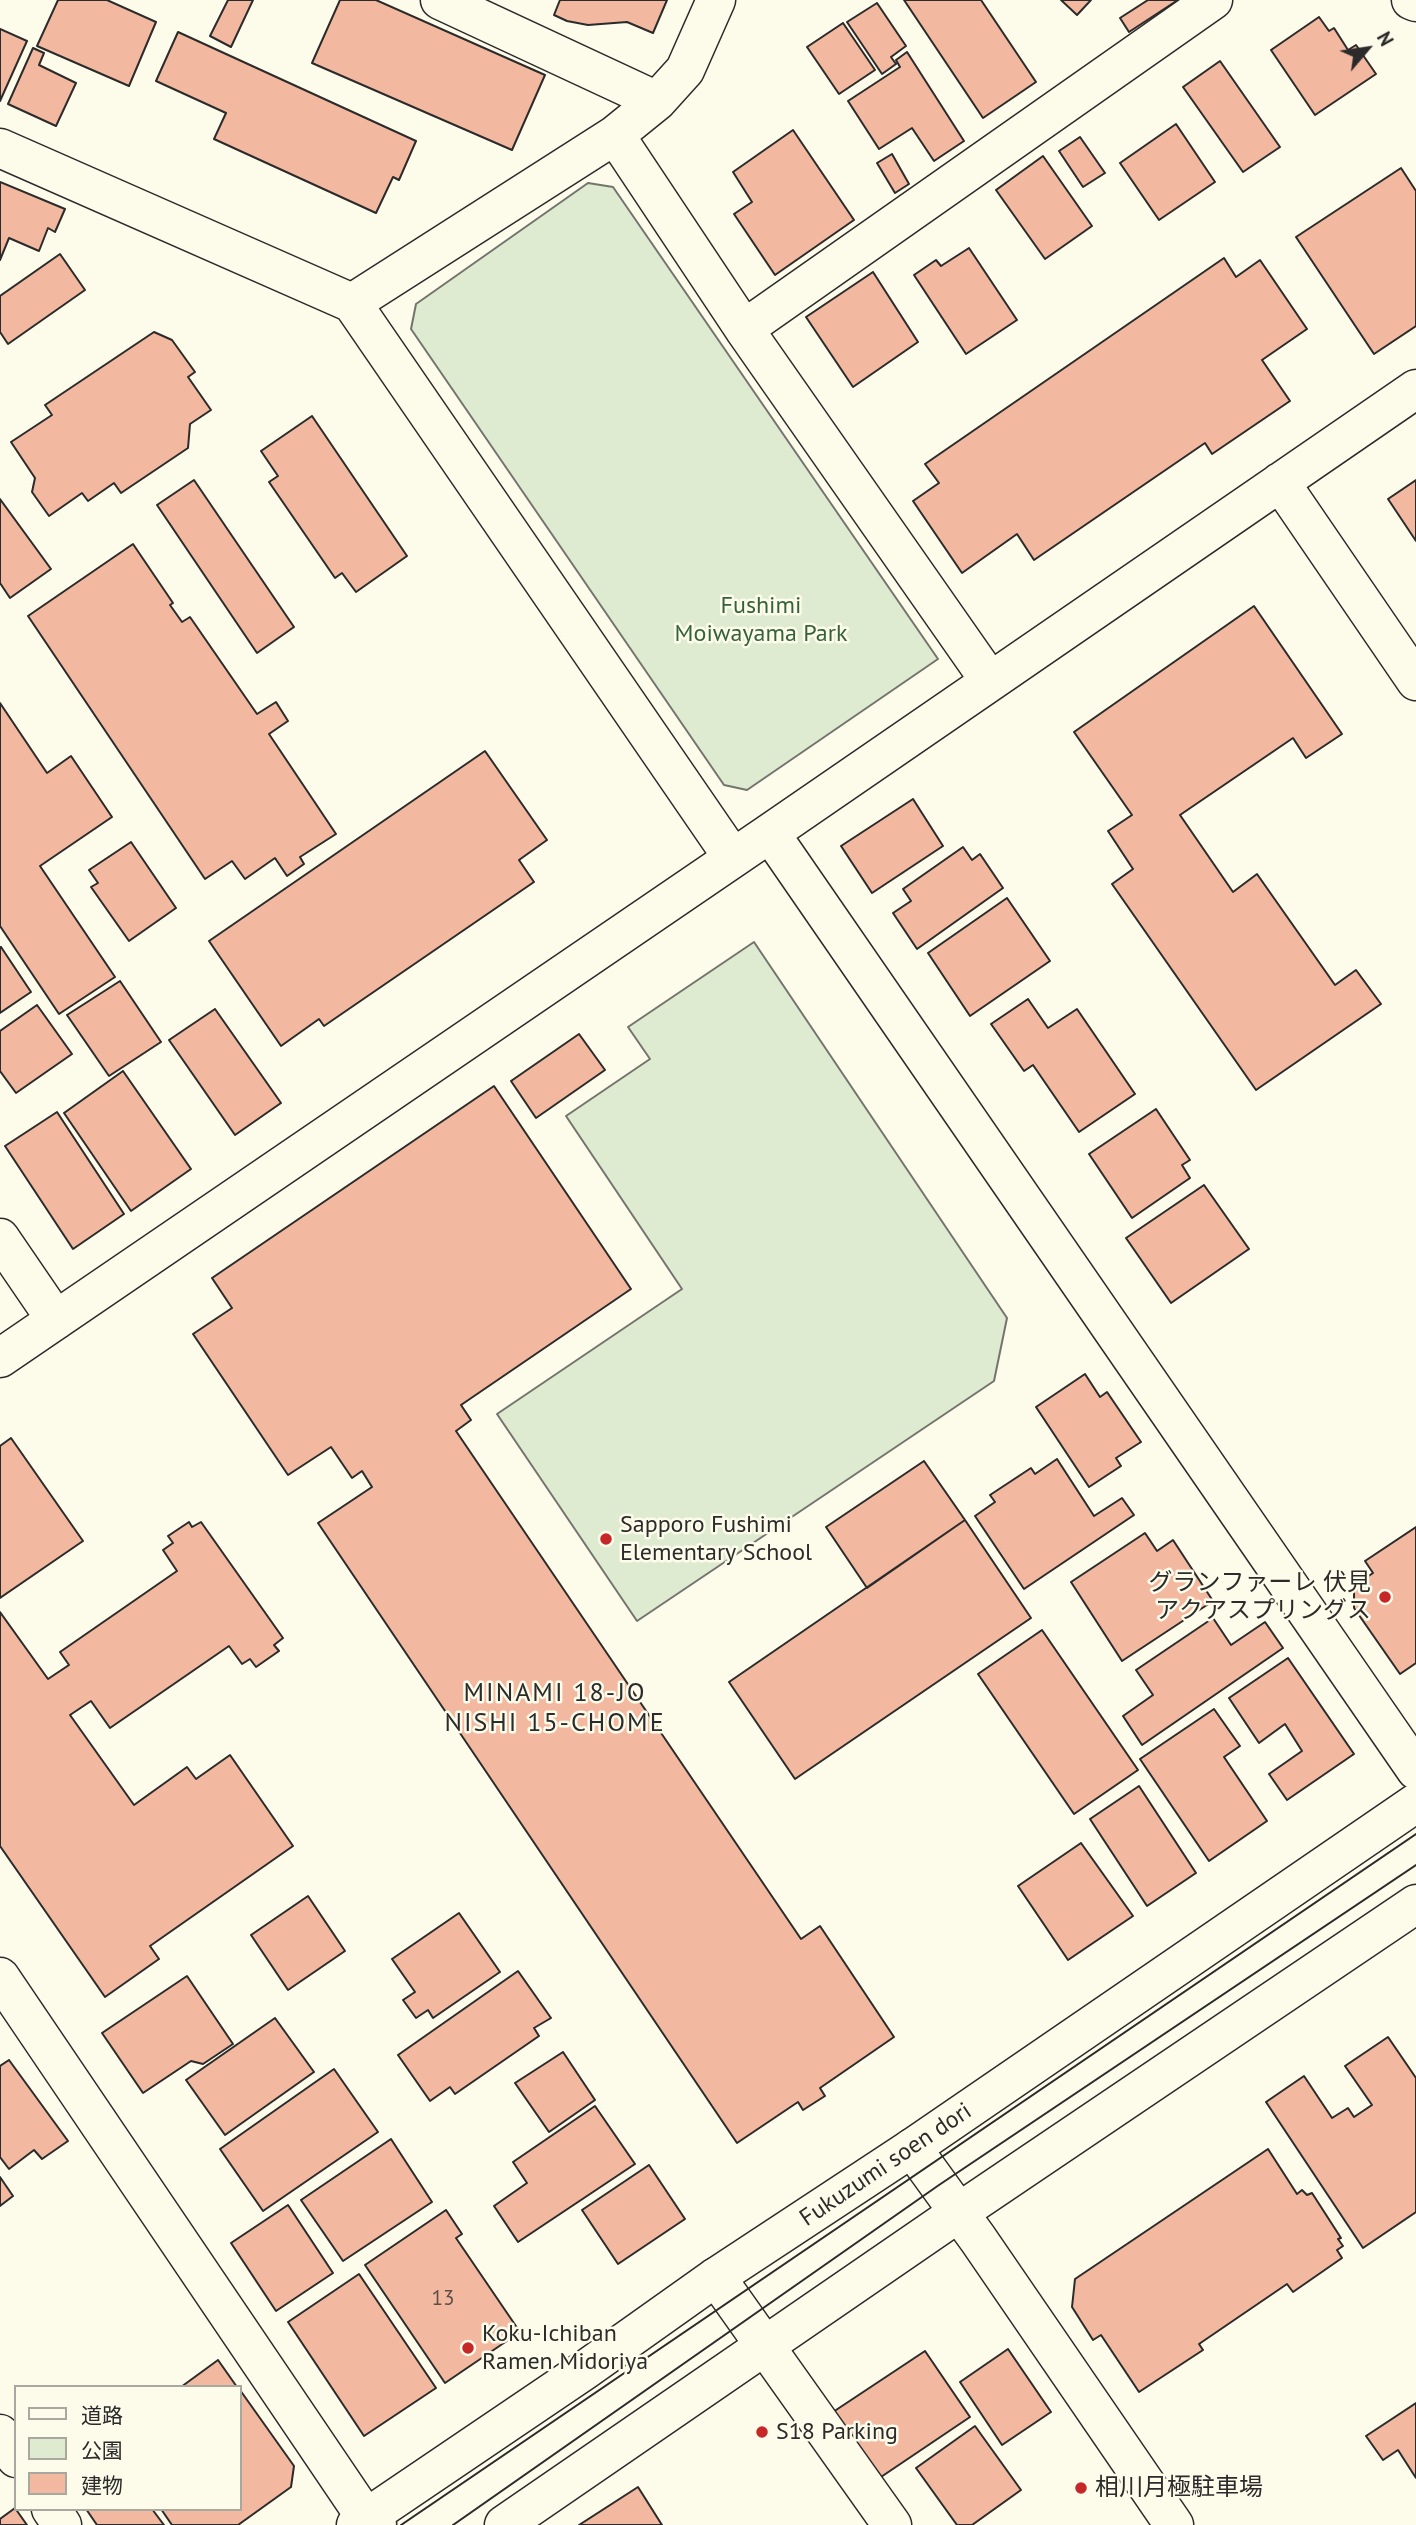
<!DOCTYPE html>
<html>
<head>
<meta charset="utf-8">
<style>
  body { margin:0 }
  #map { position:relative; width:1416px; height:2525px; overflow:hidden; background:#fdfbea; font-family:"PT Sans","Noto Sans JP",sans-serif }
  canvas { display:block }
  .legend { position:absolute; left:14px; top:2385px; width:228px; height:126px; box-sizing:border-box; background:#fdfbea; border:2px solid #a9a89e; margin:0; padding:9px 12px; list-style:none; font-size:21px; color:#2b2b2b }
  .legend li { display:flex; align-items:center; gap:14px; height:35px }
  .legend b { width:35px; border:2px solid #a9a89e }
  .north { position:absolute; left:1332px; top:14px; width:70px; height:70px; -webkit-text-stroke:5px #fdfbea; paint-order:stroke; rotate:61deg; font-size:19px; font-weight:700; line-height:28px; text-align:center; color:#2b2b2b }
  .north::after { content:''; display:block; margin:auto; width:24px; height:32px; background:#2b2b2b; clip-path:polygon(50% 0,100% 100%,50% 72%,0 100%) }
</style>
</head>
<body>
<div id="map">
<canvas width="1416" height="2525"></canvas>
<ul class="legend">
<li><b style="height:9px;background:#fdfbea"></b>道路</li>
<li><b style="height:19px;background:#deebd1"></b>公園</li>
<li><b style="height:19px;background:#f2b8a0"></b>建物</li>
</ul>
<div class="north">N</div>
</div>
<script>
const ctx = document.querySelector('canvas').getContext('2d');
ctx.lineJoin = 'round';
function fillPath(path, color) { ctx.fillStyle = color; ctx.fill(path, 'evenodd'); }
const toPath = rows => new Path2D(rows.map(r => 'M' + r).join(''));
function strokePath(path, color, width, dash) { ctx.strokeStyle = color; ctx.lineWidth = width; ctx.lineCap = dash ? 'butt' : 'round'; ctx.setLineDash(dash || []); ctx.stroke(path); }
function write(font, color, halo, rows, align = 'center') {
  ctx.font = font + ' "PT Sans","Noto Sans JP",sans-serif'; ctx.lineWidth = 5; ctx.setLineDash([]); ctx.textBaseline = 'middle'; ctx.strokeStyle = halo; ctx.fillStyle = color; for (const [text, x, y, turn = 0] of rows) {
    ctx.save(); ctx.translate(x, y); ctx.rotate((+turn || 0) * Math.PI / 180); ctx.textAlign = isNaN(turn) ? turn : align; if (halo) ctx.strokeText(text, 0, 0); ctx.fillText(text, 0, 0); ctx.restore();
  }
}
const green = toPath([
  [588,183,613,187,938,659,747,790,724,785,411,329,416,304,588,183],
  [754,942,1007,1318,994,1381,637,1621,497,1414,682,1289,566,1116,650,1059,628,1027,754,942]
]);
fillPath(green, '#deebd1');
strokePath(green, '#74746e', 2);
const building = toPath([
  [58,0,107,0,156,22,129,86,37,46,58,0],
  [228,0,253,0,231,47,210,36,228,0],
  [340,0,376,0,545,75,512,150,312,63,340,0],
  [560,0,667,0,653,33,627,22,588,25,567,21,554,15,560,0],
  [904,0,981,0,1036,82,983,118,904,0],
  [1061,0,1091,0,1077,15,1061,0],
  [1148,0,1178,0,1129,32,1120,18,1148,0],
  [877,3,906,46,891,57,896,64,882,74,847,22,877,3],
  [1319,17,1329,31,1334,28,1348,50,1356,45,1376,74,1315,115,1271,50,1319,17],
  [843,23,875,70,839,94,807,47,843,23],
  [0,29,27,41,0,101,0,29],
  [178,32,416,141,399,180,393,177,376,213,214,139,226,113,156,81,178,32],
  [33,48,44,53,39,65,76,83,56,126,8,104,33,48],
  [907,52,964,141,934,161,912,128,879,149,848,101,900,67,896,60,907,52],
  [1220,61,1280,147,1243,172,1183,87,1220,61],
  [1176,124,1215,182,1159,220,1120,163,1176,124],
  [793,130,854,220,775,275,734,214,752,202,733,172,793,130],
  [1080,137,1105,173,1083,187,1059,151,1080,137],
  [892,154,909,184,895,193,877,163,892,154],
  [1043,156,1092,226,1045,259,996,190,1043,156],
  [1401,168,1416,191,1416,326,1374,354,1296,237,1401,168],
  [0,182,65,209,55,232,48,228,39,251,9,238,0,260,0,182],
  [969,248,1017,320,966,354,914,275,936,260,941,266,969,248],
  [60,254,85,290,8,344,0,332,0,296,60,254],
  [1224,258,1236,277,1260,260,1307,329,1262,360,1290,401,1212,454,1205,443,1034,560,1017,534,962,573,913,501,939,483,925,464,1224,258],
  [873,272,918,342,853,387,806,317,873,272],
  [154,332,172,340,195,372,188,377,211,410,190,424,188,448,121,493,114,483,88,501,82,493,49,516,32,492,35,478,11,442,52,415,45,405,154,332],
  [312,416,407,556,356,592,342,573,335,578,269,482,278,476,261,451,312,416],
  [194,480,294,627,257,653,157,505,194,480],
  [1416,480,1416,541,1388,499,1416,480],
  [0,499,51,569,10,598,0,583,0,499],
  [133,544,173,603,170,605,182,622,190,617,257,714,276,702,288,721,269,734,336,834,300,857,304,864,287,876,275,858,245,879,232,861,205,879,28,616,133,544],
  [1254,606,1342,734,1306,758,1293,738,1180,815,1233,892,1257,874,1335,985,1356,970,1381,1004,1256,1090,1112,884,1133,869,1108,831,1132,815,1074,732,1254,606],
  [0,703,47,773,71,756,112,817,40,866,115,977,59,1014,0,926,0,703],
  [485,751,547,840,519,860,534,882,324,1026,319,1019,281,1046,209,941,485,751],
  [913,799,943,846,872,893,841,846,913,799],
  [131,842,176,908,129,941,91,887,98,883,89,870,131,842],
  [963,847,972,860,980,854,1003,888,917,949,893,913,911,901,903,889,963,847],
  [1007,898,1050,961,970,1016,928,953,1007,898],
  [1,947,31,992,0,1013,0,947,1,947],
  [120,981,161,1042,109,1076,67,1015,120,981],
  [1028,999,1048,1028,1077,1009,1135,1094,1079,1132,1033,1065,1024,1071,991,1024,1028,999],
  [37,1005,72,1054,16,1093,0,1071,0,1031,37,1005],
  [215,1009,281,1103,235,1135,169,1040,215,1009],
  [579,1034,605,1070,536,1118,511,1081,579,1034],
  [123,1071,191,1169,131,1211,64,1113,123,1071],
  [494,1086,631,1289,461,1405,471,1420,456,1431,801,1939,820,1926,894,2037,820,2088,825,2096,803,2110,798,2102,737,2143,318,1523,372,1487,362,1471,352,1478,331,1447,288,1475,193,1334,232,1308,212,1278,494,1086],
  [1156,1109,1190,1160,1182,1165,1190,1178,1132,1218,1089,1154,1156,1109],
  [57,1112,124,1214,73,1249,5,1146,57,1112],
  [1204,1185,1249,1249,1171,1303,1126,1238,1204,1185],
  [1085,1374,1100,1397,1107,1392,1141,1442,1116,1458,1121,1466,1089,1487,1036,1407,1085,1374],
  [11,1438,83,1541,0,1598,0,1446,11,1438],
  [1057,1459,1094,1516,1122,1498,1134,1515,1024,1589,975,1516,995,1502,990,1495,1031,1468,1035,1474,1057,1459],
  [924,1461,965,1520,867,1588,826,1527,924,1461],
  [965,1520,1031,1618,795,1779,729,1682,965,1520],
  [189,1522,192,1527,201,1522,283,1638,274,1645,279,1651,256,1667,250,1659,242,1664,229,1646,110,1728,91,1701,70,1715,134,1805,187,1767,196,1779,230,1755,293,1846,150,1946,159,1959,105,1997,0,1846,0,1612,48,1679,69,1665,60,1652,177,1571,163,1550,173,1543,168,1536,189,1522],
  [1416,1527,1416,1663,1400,1674,1354,1608,1354,1586,1373,1573,1365,1561,1416,1527],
  [1145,1533,1157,1551,1173,1540,1213,1601,1122,1661,1071,1582,1145,1533],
  [1213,1618,1231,1645,1265,1622,1283,1648,1142,1745,1123,1716,1153,1695,1136,1670,1213,1618],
  [1042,1630,1138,1770,1074,1814,978,1674,1042,1630],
  [1288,1658,1354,1754,1287,1800,1269,1774,1302,1751,1285,1724,1259,1743,1229,1698,1288,1658],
  [1214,1709,1240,1746,1224,1757,1267,1821,1209,1861,1140,1759,1214,1709],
  [1139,1786,1196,1873,1147,1906,1090,1819,1139,1786],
  [1081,1843,1133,1916,1068,1960,1018,1886,1081,1843],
  [308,1896,345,1951,288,1990,251,1935,308,1896],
  [459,1913,500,1972,433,2018,428,2010,416,2018,403,2000,415,1992,392,1959,459,1913],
  [518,1971,551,2018,534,2028,539,2036,455,2094,450,2087,430,2101,398,2055,518,1971],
  [187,1976,233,2044,203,2064,191,2061,143,2093,102,2033,187,1976],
  [275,2018,314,2072,225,2135,186,2080,275,2018],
  [1388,2037,1416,2078,1416,2212,1363,2248,1266,2102,1304,2076,1332,2118,1348,2108,1354,2117,1372,2105,1345,2066,1388,2037],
  [563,2052,595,2100,549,2132,515,2083,563,2052],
  [9,2060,68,2141,42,2159,34,2150,9,2169,0,2157,0,2066,9,2060],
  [334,2069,378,2132,263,2211,220,2149,334,2069],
  [595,2106,635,2164,518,2242,494,2206,527,2183,513,2162,595,2106],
  [391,2139,432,2202,343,2261,301,2200,391,2139],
  [1268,2149,1297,2194,1302,2190,1307,2195,1312,2193,1341,2238,1338,2239,1343,2246,1337,2250,1342,2258,1293,2292,1287,2284,1199,2344,1203,2350,1139,2392,1101,2335,1093,2340,1072,2307,1075,2279,1268,2149],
  [649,2165,685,2219,618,2264,582,2210,649,2165],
  [0,2177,13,2196,0,2206,0,2177],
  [288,2205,333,2273,276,2311,231,2243,288,2205],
  [446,2210,462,2234,456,2238,520,2332,445,2383,365,2265,446,2210],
  [359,2274,436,2388,364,2436,288,2322,359,2274],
  [1008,2349,1051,2412,1002,2445,960,2382,1008,2349],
  [925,2351,970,2417,878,2479,833,2412,925,2351],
  [218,2360,237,2387,181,2387,218,2360],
  [240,2390,294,2466,291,2487,238,2525,172,2525,161,2509,240,2509,240,2390],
  [1416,2403,1416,2478,1398,2450,1383,2460,1366,2436,1416,2403],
  [975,2426,1021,2490,972,2525,957,2525,916,2468,975,2426],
  [638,2487,662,2525,579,2525,638,2487],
  [15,2508,27,2525,0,2525,0,2519,15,2508],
  [86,2509,152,2509,164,2525,97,2525,86,2509]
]);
fillPath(building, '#f2b8a0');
strokePath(building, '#2b2b2b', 2);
const street = toPath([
  [440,0,657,101],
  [615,135,744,329,990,681],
  [0,148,352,303,733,858],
  [352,303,615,135,657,101,685,70,716,0],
  [744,329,1213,0],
  [1280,482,1416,681],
  [770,833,1416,1770],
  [0,1238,56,1320],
  [0,1358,770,833,1416,389],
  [0,1977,366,2518,377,2525],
  [912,2148,978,2239,1174,2525],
  [716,2277,892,2525],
  [0,2434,16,2458],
  [51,2509,62,2525]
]);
const secondary = toPath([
  [1411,0,1416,2],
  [356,2525,585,2370,716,2277,912,2148,1416,1803],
  [504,2525,958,2213,1416,1904]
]);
strokePath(street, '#2b2b2b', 41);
strokePath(secondary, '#2b2b2b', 41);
strokePath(street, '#fdfbea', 38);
strokePath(secondary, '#fdfbea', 38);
strokePath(toPath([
  [401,2525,1416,1834],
  [453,2525,939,2185,1416,1865]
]), '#2b2b2b', 2);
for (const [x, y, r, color] of [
  [606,1539,7,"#c62828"],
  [1385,1597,7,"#c62828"],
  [468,2348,7,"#c62828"],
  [762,2432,7,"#c62828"],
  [1081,2488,7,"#c62828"]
]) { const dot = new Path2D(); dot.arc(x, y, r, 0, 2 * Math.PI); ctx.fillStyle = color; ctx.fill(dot); strokePath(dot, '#fdfbea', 2.5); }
write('21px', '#5d4e48', null, [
  ["13",443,2299]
]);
write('24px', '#34623c', '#fdfbea', [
  ["Fushimi",761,606],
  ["Moiwayama Park",761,634]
]);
write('24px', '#2b2b2b', '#fdfbea', [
  ["Sapporo Fushimi",620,1525],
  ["Elementary School",620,1553],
  ["グランファーレ 伏見",1371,1583,"right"],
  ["アクアスプリングス",1371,1611,"right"],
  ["Koku-Ichiban",482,2334],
  ["Ramen Midoriya",482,2362],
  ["S18 Parking",776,2432],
  ["相川月極駐車場",1095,2488]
], 'left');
write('24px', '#2b2b2b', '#fdfbea', [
  ["Fukuzumi soen dori",886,2165,-34]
]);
ctx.letterSpacing = '2px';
write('26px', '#2b2b2b', '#fdfbea', [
  ["MINAMI 18-JO",555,1694],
  ["NISHI 15-CHOME",555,1724]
]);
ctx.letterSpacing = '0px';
</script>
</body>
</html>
